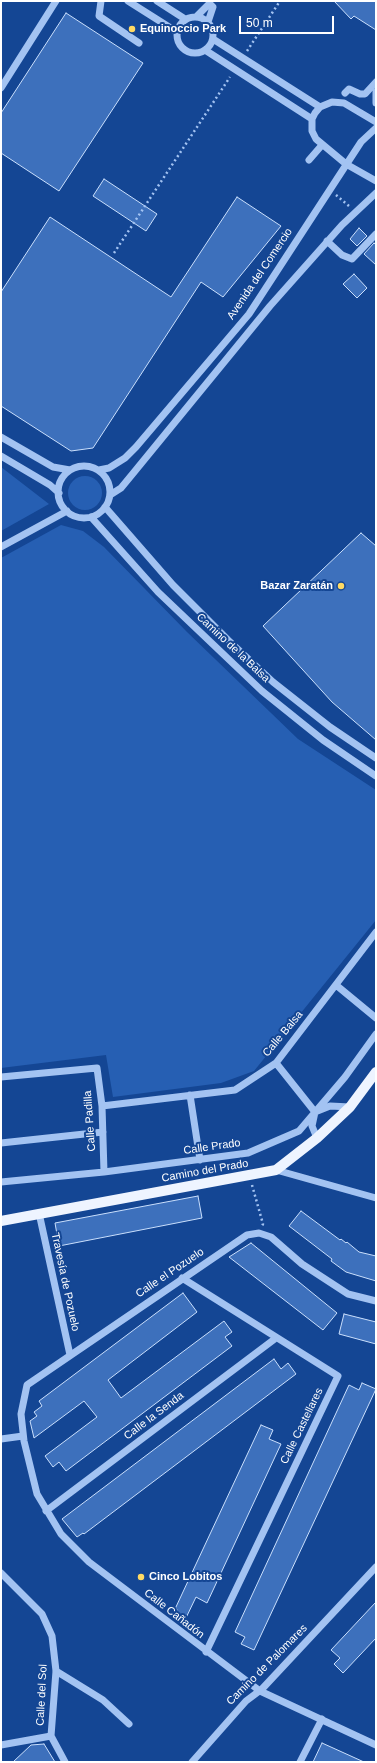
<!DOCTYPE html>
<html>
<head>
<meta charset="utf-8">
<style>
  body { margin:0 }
  #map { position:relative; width:377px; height:1763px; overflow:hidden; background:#144694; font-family:Helvetica,sans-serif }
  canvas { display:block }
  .frame { position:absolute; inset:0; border:2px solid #fff; pointer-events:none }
  .scale { position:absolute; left:239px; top:16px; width:95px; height:18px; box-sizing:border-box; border:2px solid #fff; border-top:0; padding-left:5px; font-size:12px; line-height:14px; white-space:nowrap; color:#fff; -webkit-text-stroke:3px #144694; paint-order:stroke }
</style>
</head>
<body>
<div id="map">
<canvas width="377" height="1763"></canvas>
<div class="frame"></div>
<div class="scale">50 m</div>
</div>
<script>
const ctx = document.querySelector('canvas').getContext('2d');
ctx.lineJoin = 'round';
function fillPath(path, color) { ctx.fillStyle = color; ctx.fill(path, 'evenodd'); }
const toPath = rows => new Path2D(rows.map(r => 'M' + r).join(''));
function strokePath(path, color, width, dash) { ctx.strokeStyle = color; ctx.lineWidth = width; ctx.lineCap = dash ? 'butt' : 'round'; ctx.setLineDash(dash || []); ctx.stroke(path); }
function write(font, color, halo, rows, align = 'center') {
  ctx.font = font + ' Helvetica,sans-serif'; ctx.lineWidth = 4; ctx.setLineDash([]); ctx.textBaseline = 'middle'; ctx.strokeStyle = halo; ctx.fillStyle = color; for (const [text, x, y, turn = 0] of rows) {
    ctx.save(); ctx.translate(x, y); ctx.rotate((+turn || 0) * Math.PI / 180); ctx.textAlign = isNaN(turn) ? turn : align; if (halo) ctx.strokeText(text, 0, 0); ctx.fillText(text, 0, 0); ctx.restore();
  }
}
fillPath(toPath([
  [1,467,49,504,1,531],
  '68 493a17 17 0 1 1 34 0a17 17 0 1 1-34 0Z',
  [61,525,83,531,104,547,187,632,298,739,376,790,376,920,254,1071,221,1083,113,1097,106,1055,1,1068,1,558]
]), '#265fb3');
const building = toPath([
  [334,1,376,1,376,30,354,16,351,19,334,1],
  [66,13,143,63,59,191,1,153,1,113,66,13],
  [104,179,157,214,146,231,93,196,104,179],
  [237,197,281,226,223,297,201,282,93,448,71,451,1,406,1,292,50,217,171,297,237,197],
  [359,228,367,236,357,246,350,239,359,228],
  [374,243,376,245,376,265,364,254,374,243],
  [354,274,367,288,357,298,343,284,354,274],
  [361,533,376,546,376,740,332,702,263,626,361,533],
  [198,1196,202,1218,59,1246,55,1223,198,1196],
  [301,1211,340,1240,341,1239,346,1243,347,1242,359,1252,376,1256,376,1281,346,1272,331,1261,332,1259,289,1226,301,1211],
  [251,1243,337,1313,323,1330,229,1257,251,1243],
  [183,1293,197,1312,108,1380,121,1398,224,1321,232,1332,225,1337,232,1346,66,1471,59,1462,53,1467,45,1456,97,1417,84,1401,34,1438,30,1421,37,1416,34,1412,42,1406,39,1401,183,1293],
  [344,1314,376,1322,376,1344,339,1334,344,1314],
  [274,1359,281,1369,288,1363,296,1374,84,1534,83,1533,77,1537,62,1519,274,1359],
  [362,1383,376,1389,254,1650,241,1644,245,1637,235,1632,349,1385,359,1390,362,1383],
  [261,1425,273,1430,269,1439,281,1444,207,1603,196,1597,184,1622,174,1615,177,1609,175,1609,261,1425],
  [376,1602,376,1638,343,1673,334,1664,340,1658,331,1650,376,1602],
  [322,1743,364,1762,313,1762,322,1743],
  [44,1744,55,1762,13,1762,31,1745,44,1744]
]);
fillPath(building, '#3d70bc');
strokePath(building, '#cadffc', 1);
strokePath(toPath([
  [247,51,280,1],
  [336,195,349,206],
  [114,253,230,77],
  [252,1185,263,1224,262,1226]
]), '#a3c3f2', 2.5, [2, 3]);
strokePath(toPath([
  [101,1,99,16,139,43],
  [128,1,177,32],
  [157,1,185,19],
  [197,16,209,4],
  '177 35a18 18 0 1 1 36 0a18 18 0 1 1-36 0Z',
  [208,22,213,7,211,5],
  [213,39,320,107],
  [205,50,312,119],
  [1,88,56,1],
  [376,92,376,103],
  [345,93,349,89,360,94,365,94,376,82],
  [376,122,344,103,332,102,320,107,315,113,312,119,312,131,316,139,346,164,376,181],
  [309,160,322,145],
  [327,241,342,255,352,259,376,234],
  [1,437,53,467,70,470],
  [1,456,50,485,59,493],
  '58 492a26 26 0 1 1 52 0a26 26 0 1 1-52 0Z',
  [99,470,109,468,125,458,136,447,249,314,361,142,376,128],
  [110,495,121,488,135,471,270,306,342,225,376,193],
  [105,507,173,585,228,640,273,682,330,727,376,758],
  [91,517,158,592,262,691,323,740,376,776],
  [1,547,67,511],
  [336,985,376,1018],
  [276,1063,315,1112],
  [1,1077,97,1068,102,1106,104,1172],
  [190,1095,200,1160],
  [102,1106,235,1090,276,1063,376,932],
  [317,1138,312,1126,315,1112,330,1106,350,1107],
  [1,1143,103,1132],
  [276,1170,376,1198],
  [1,1182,104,1172,248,1153,299,1131,345,1077,376,1034],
  [39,1213,70,1355],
  [182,1278,338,1376,206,1652],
  [376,1301,348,1294,302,1264,271,1237,259,1233,247,1235,27,1385,21,1414,24,1441,37,1494,61,1534,89,1562,260,1691,376,1745],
  [1,1439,23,1436],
  [46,1511,276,1338],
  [1,1573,42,1614,52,1636,56,1671,51,1736,65,1762],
  [56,1671,103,1700,129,1724],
  [1,1745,51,1736],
  [192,1762,246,1701,262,1689,376,1567],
  [300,1762,322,1719]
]), '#a3c3f2', 7);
strokePath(toPath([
  [1,1221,276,1170,317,1138,350,1107,376,1072]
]), '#eef4ff', 10);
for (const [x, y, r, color] of [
  [132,29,4,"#ffda64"],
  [341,586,4,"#ffda64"],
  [141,1577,4,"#ffda64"]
]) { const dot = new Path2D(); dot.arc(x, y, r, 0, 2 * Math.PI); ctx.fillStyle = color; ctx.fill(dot); strokePath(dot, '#144694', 1.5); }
write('bold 11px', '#fff', '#144694', [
  ["Equinoccio Park",140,29],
  ["Bazar Zaratán",333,586,"right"],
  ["Cinco Lobitos",149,1577]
], 'left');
write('11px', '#fff', '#144694', [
  ["Avenida del Comercio",260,274,-56],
  ["Camino de la Balsa",233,648,43],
  ["Calle Balsa",283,1034,-50],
  ["Calle Padilla",90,1121,-94],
  ["Calle Prado",212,1147,-8],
  ["Camino del Prado",205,1171,-10],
  ["Calle el Pozuelo",170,1273,-34],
  ["Travesía de Pozuelo",65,1282,78],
  ["Calle la Senda",154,1416,-37],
  ["Calle Castellares",302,1426,-64],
  ["Calle Cañadón",174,1614,38],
  ["Camino de Palomares",267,1665,-45],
  ["Calle del Sol",42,1695,-87]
]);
</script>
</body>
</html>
